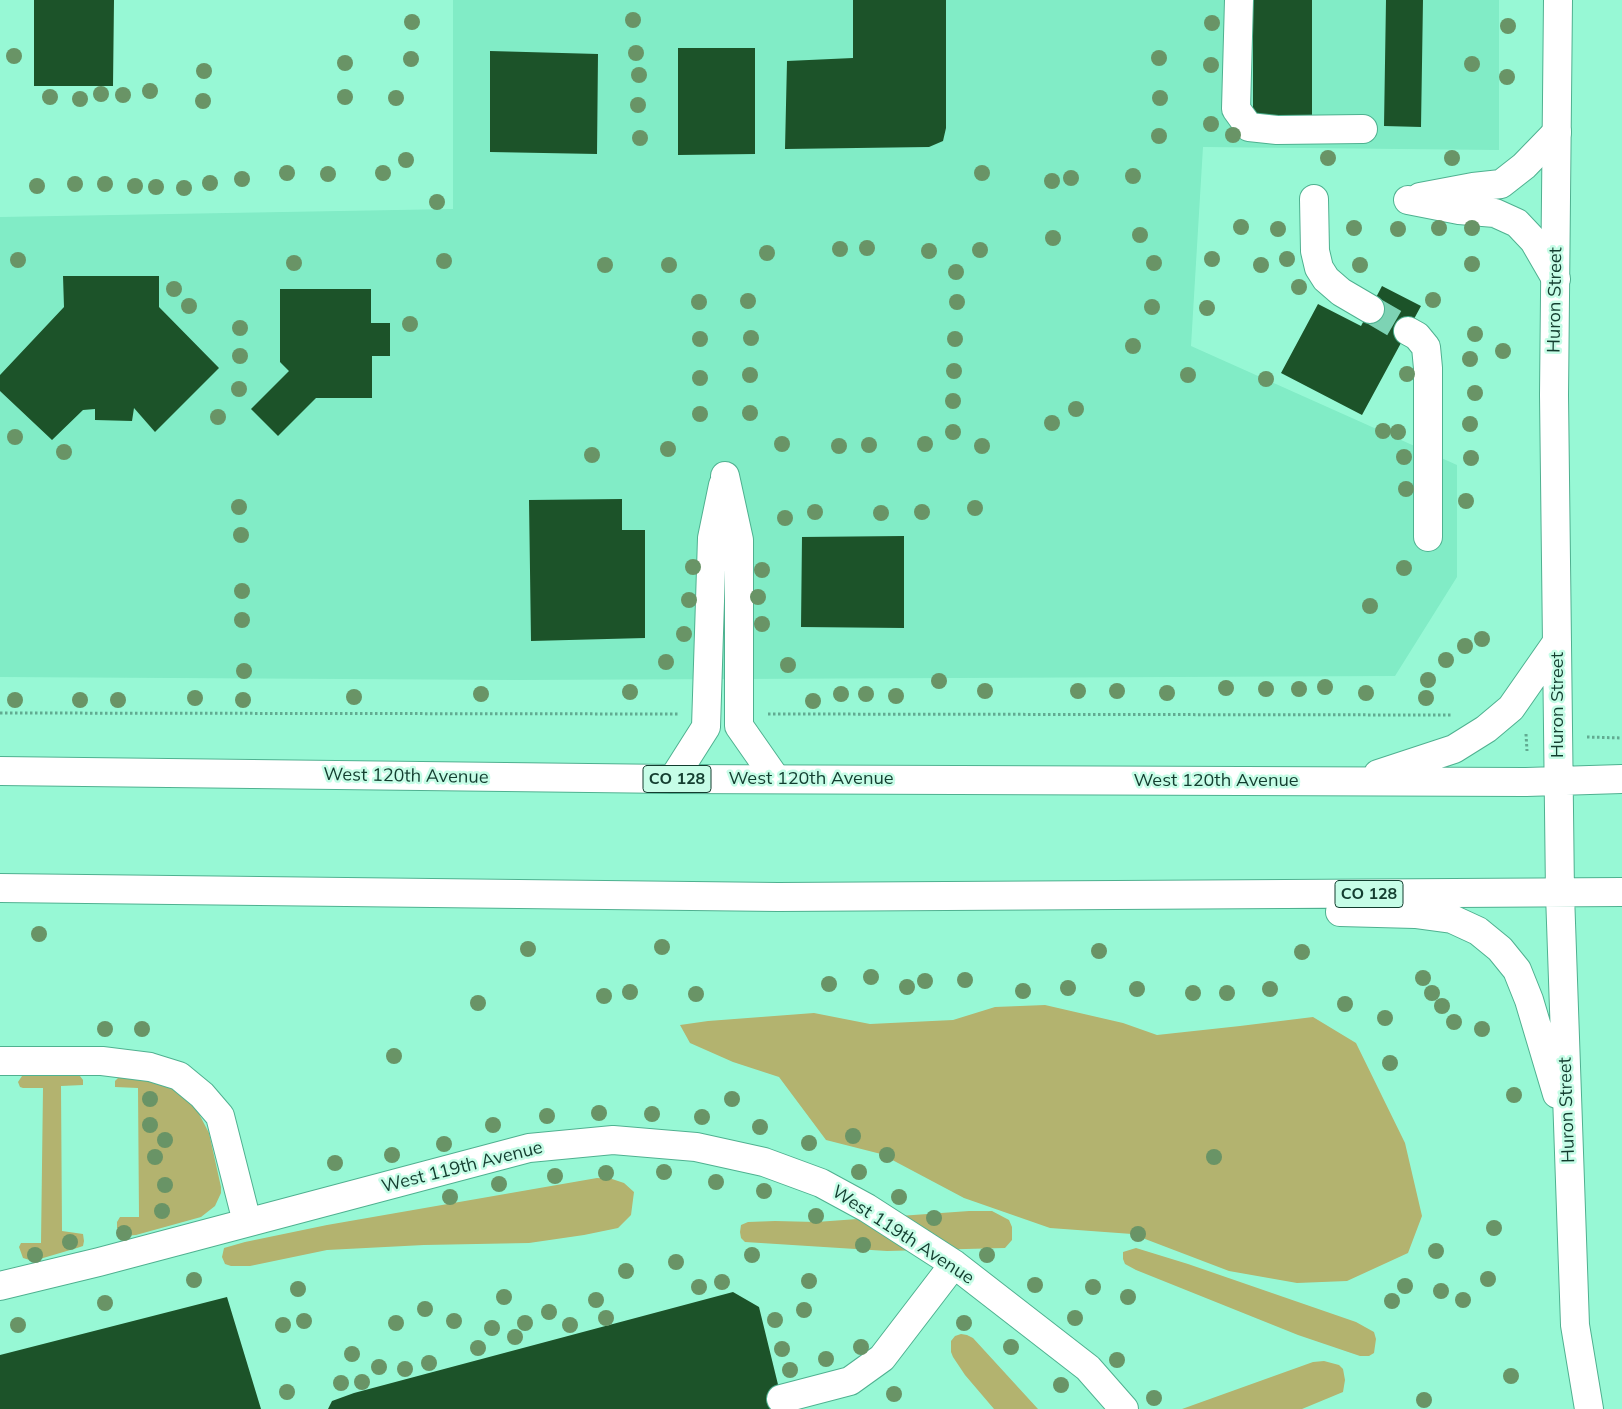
<!DOCTYPE html>
<html>
<head>
<meta charset="utf-8">
<style>
  body { margin:0 }
  canvas { display:block; background:#97f8d5 }
</style>
</head>
<body>
<canvas width="1622" height="1409"></canvas>
<script>
const ctx = document.querySelector('canvas').getContext('2d');
ctx.lineJoin = 'round';
function fillPath(path, color) { ctx.fillStyle = color; ctx.fill(path, 'evenodd'); }
const toPath = rows => new Path2D(rows.map(r => 'M' + r).join(''));
function strokePath(path, color, width, dash) { ctx.strokeStyle = color; ctx.lineWidth = width; ctx.lineCap = dash ? 'butt' : 'round'; ctx.setLineDash(dash || []); ctx.stroke(path); }
function write(font, color, halo, rows, align = 'center') {
  ctx.font = font + ' Mulish,sans-serif'; ctx.lineWidth = 5; ctx.setLineDash([]); ctx.textBaseline = 'middle'; ctx.strokeStyle = halo; ctx.fillStyle = color; for (const [text, x, y, turn = 0] of rows) {
    ctx.save(); ctx.translate(x, y); ctx.rotate((+turn || 0) * Math.PI / 180); ctx.textAlign = isNaN(turn) ? turn : align; if (halo) ctx.strokeText(text, 0, 0); ctx.fillText(text, 0, 0); ctx.restore();
  }
}
fillPath(toPath([
  [453,0,1499,0,1499,150,1203,147,1191,346,1457,465,1457,577,1395,676,516,680,0,677,0,217,453,209]
]), '#81ecc6');
fillPath(toPath([
  [1045,1005,1123,1023,1157,1035,1240,1026,1313,1017,1356,1043,1405,1143,1422,1216,1408,1253,1347,1281,1297,1283,1229,1271,1132,1234,1050,1228,964,1198,881,1154,826,1140,779,1077,733,1062,690,1043,680,1025,708,1021,814,1013,870,1024,953,1020,995,1007],
  [32,1074,80,1076,83,1080,83,1085,61,1086,62,1231,83,1234,84,1241,83,1246,77,1248,33,1261,23,1258,19,1247,21,1243,41,1243,43,1088,23,1088,20,1087,18,1082,22,1076],
  [126,1075,163,1083,179,1092,197,1110,209,1133,221,1187,221,1193,215,1206,201,1217,136,1235,124,1236,117,1228,117,1222,120,1217,139,1217,138,1088,115,1087,115,1081,119,1077],
  [597,1178,612,1179,624,1183,634,1192,631,1215,618,1228,584,1235,529,1243,424,1245,327,1250,250,1266,231,1266,225,1264,222,1257,224,1248,245,1242,327,1225],
  [969,1211,992,1211,1009,1220,1012,1227,1012,1240,1005,1248,887,1251,745,1242,741,1238,740,1232,741,1225,748,1222,775,1221,816,1222],
  [1136,1248,1188,1264,1356,1322,1374,1332,1376,1339,1374,1353,1369,1356,1360,1356,1298,1335,1136,1270,1125,1264,1123,1259,1123,1252],
  [961,1334,967,1335,973,1338,1038,1409,994,1409,965,1375,953,1357,951,1352,951,1341,955,1336],
  [1324,1361,1339,1365,1343,1369,1345,1380,1343,1392,1302,1409,1182,1409,1313,1362]
]), '#b3b36f');
fillPath(toPath([
  [34,0,114,0,113,86,34,86],
  [853,0,946,0,946,128,943,141,929,147,785,149,787,61,853,58],
  [1253,0,1312,0,1312,116,1253,116],
  [1386,0,1423,0,1421,127,1384,126],
  [678,48,755,48,755,154,678,155],
  [490,51,598,54,597,154,490,152],
  [63,276,159,276,159,307,219,368,155,432,134,408,132,421,95,420,95,409,83,410,52,440,0,391,0,375,64,307],
  [1382,286,1421,306,1362,415,1281,373,1318,304,1361,326],
  [280,289,371,289,371,323,390,323,390,356,372,356,372,398,316,398,278,436,251,409,289,371,280,362],
  [622,499,622,530,645,530,645,638,531,641,529,500],
  [904,536,904,628,801,627,802,537],
  [733,1292,759,1307,784,1409,328,1409,332,1401,354,1393],
  [227,1297,261,1409,0,1409,0,1355]
]), '#1c5329');
strokePath(toPath([
  [1370,309,1408,331]
]), '#7dd3b4', 28, [28, 14]);
const minor = toPath([
  [1239,0,1236,109,1249,127,1277,130,1363,129],
  [1420,197,1473,187,1501,184,1524,166,1557,132],
  [1314,199,1315,251,1319,268,1326,279,1341,292,1370,309],
  [1408,200,1459,210,1495,213,1517,223,1534,241,1556,279],
  [1408,331,1417,336,1426,347,1428,368,1428,537],
  [725,476,739,540,739,726,776,779],
  [673,779,706,727,712,538,723,485],
  [0,1061,102,1061,150,1067,179,1076,202,1095,220,1116,247,1222],
  [0,1286,99,1262,529,1148,613,1140,696,1147,764,1162,821,1183,867,1208,954,1264,1088,1368,1124,1409],
  [781,1399,850,1381,882,1358,954,1264]
]);
const major = toPath([
  [1558,0,1554,395,1560,894,1575,1325,1589,1409],
  [0,771,673,779,1526,782,1622,779],
  [1378,774,1454,749,1486,729,1511,708,1557,642],
  [0,888,778,897,1622,892],
  [1340,912,1415,914,1452,919,1478,931,1500,949,1517,970,1529,1000,1557,1094]
]);
strokePath(minor, '#4fb190', 30);
strokePath(major, '#4fb190', 30);
strokePath(toPath([
  [0,713,679,714],
  [768,714,1452,715],
  [1526,734,1527,751],
  [1587,737,1622,738]
]), '#61ab91', 3, [2.5, 2.5]);
strokePath(minor, '#fff', 28);
strokePath(major, '#fff', 28);
ctx.fillStyle = '#699466';
for (const [x, y] of [
  [633,20],
  [412,22],
  [1212,23],
  [1508,26],
  [636,53],
  [14,56],
  [1159,58],
  [411,59],
  [345,63],
  [1472,64],
  [1211,65],
  [204,71],
  [639,75],
  [1507,77],
  [150,91],
  [101,94],
  [123,95],
  [50,97],
  [345,97],
  [396,98],
  [1160,98],
  [80,99],
  [203,101],
  [638,105],
  [1211,124],
  [1233,135],
  [1159,136],
  [640,138],
  [1328,158],
  [1452,158],
  [406,160],
  [287,173],
  [383,173],
  [982,173],
  [328,174],
  [1133,176],
  [1071,178],
  [242,179],
  [1052,181],
  [210,183],
  [75,184],
  [105,184],
  [37,186],
  [135,186],
  [156,187],
  [184,188],
  [437,202],
  [1241,227],
  [1354,228],
  [1439,228],
  [1472,228],
  [1278,229],
  [1398,229],
  [1140,235],
  [1053,238],
  [867,248],
  [840,249],
  [980,250],
  [929,251],
  [767,253],
  [1212,259],
  [1287,259],
  [18,260],
  [444,261],
  [294,263],
  [1154,263],
  [1472,264],
  [605,265],
  [669,265],
  [1261,265],
  [1360,265],
  [956,272],
  [1299,287],
  [174,289],
  [1433,300],
  [748,301],
  [699,302],
  [957,302],
  [189,306],
  [1152,307],
  [1207,308],
  [410,324],
  [240,328],
  [1475,334],
  [751,338],
  [700,339],
  [955,339],
  [1133,346],
  [1503,351],
  [240,356],
  [1470,359],
  [954,371],
  [1407,374],
  [750,375],
  [1188,375],
  [700,378],
  [1266,379],
  [239,389],
  [1475,393],
  [953,401],
  [1076,409],
  [750,413],
  [700,414],
  [218,417],
  [1052,423],
  [1470,424],
  [1383,431],
  [953,432],
  [1398,432],
  [15,437],
  [782,444],
  [925,444],
  [869,445],
  [839,446],
  [982,446],
  [668,449],
  [64,452],
  [592,455],
  [1404,457],
  [1471,458],
  [1406,489],
  [1466,501],
  [239,507],
  [975,508],
  [815,512],
  [922,512],
  [881,513],
  [785,518],
  [241,535],
  [693,567],
  [1404,568],
  [762,570],
  [242,591],
  [758,597],
  [689,600],
  [1370,606],
  [242,620],
  [762,624],
  [684,634],
  [1482,639],
  [1465,646],
  [1446,660],
  [666,662],
  [788,665],
  [244,671],
  [1428,680],
  [939,681],
  [1325,687],
  [1226,688],
  [1266,689],
  [1299,689],
  [985,691],
  [1078,691],
  [1117,691],
  [630,692],
  [1167,693],
  [1366,693],
  [481,694],
  [841,694],
  [866,694],
  [896,696],
  [354,697],
  [195,698],
  [1426,698],
  [15,700],
  [80,700],
  [118,700],
  [243,700],
  [813,701],
  [39,934],
  [662,947],
  [528,949],
  [1099,951],
  [1302,952],
  [871,977],
  [1423,978],
  [965,980],
  [925,981],
  [829,984],
  [907,987],
  [1068,988],
  [1137,989],
  [1270,989],
  [1023,991],
  [630,992],
  [1193,993],
  [1227,993],
  [1432,993],
  [696,994],
  [604,996],
  [478,1003],
  [1345,1004],
  [1442,1006],
  [1385,1018],
  [1454,1022],
  [105,1029],
  [142,1029],
  [1482,1029],
  [394,1056],
  [1390,1063],
  [1514,1095],
  [150,1099],
  [732,1099],
  [599,1113],
  [652,1114],
  [547,1116],
  [702,1117],
  [150,1125],
  [493,1125],
  [760,1127],
  [853,1136],
  [165,1140],
  [809,1143],
  [444,1144],
  [392,1155],
  [887,1155],
  [155,1157],
  [1214,1157],
  [335,1163],
  [664,1172],
  [859,1172],
  [606,1173],
  [555,1176],
  [716,1182],
  [499,1184],
  [165,1185],
  [764,1191],
  [450,1197],
  [899,1197],
  [162,1211],
  [816,1216],
  [934,1218],
  [1494,1228],
  [124,1233],
  [1138,1234],
  [70,1242],
  [863,1245],
  [1436,1251],
  [35,1255],
  [752,1255],
  [987,1255],
  [676,1262],
  [626,1271],
  [1488,1279],
  [194,1280],
  [809,1281],
  [722,1282],
  [1035,1285],
  [1405,1286],
  [699,1287],
  [1093,1287],
  [298,1289],
  [1441,1291],
  [504,1297],
  [1128,1297],
  [596,1300],
  [1463,1300],
  [1392,1301],
  [105,1303],
  [425,1309],
  [804,1310],
  [549,1312],
  [606,1318],
  [1075,1318],
  [775,1320],
  [304,1321],
  [454,1321],
  [396,1323],
  [525,1323],
  [964,1323],
  [18,1325],
  [283,1325],
  [570,1325],
  [492,1328],
  [515,1337],
  [861,1347],
  [1011,1347],
  [478,1348],
  [782,1349],
  [352,1354],
  [826,1359],
  [1117,1360],
  [429,1363],
  [379,1367],
  [405,1369],
  [790,1370],
  [1511,1376],
  [362,1382],
  [341,1383],
  [1061,1385],
  [287,1392],
  [894,1394],
  [1154,1398],
  [1424,1400]
]) { ctx.beginPath(); ctx.arc(x, y, 8, 0, 2 * Math.PI); ctx.fill(); }
for (const [x, y, w] of [
  [677,779,68],
  [1369,894,68]
]) { const box = new Path2D(); box.roundRect(x - w / 2, y - 13.5, w, 27, 4); ctx.fillStyle = '#c6fde7'; ctx.fill(box); strokePath(box, '#133d2f', 1); }
write('bold 16px', '#133d2f', null, [
  ["CO 128",677,779],
  ["CO 128",1369,894]
]);
write('18px', '#133d2f', '#c6fde7', [
  ["Huron Street",1555,300,-89],
  ["Huron Street",1558,705,-90],
  ["West 120th Avenue",406,776,1],
  ["West 120th Avenue",811,779],
  ["West 120th Avenue",1216,781],
  ["Huron Street",1567,1110,-92],
  ["West 119th Avenue",462,1167,-14],
  ["West 119th Avenue",903,1235,33]
]);
</script>
</body>
</html>
